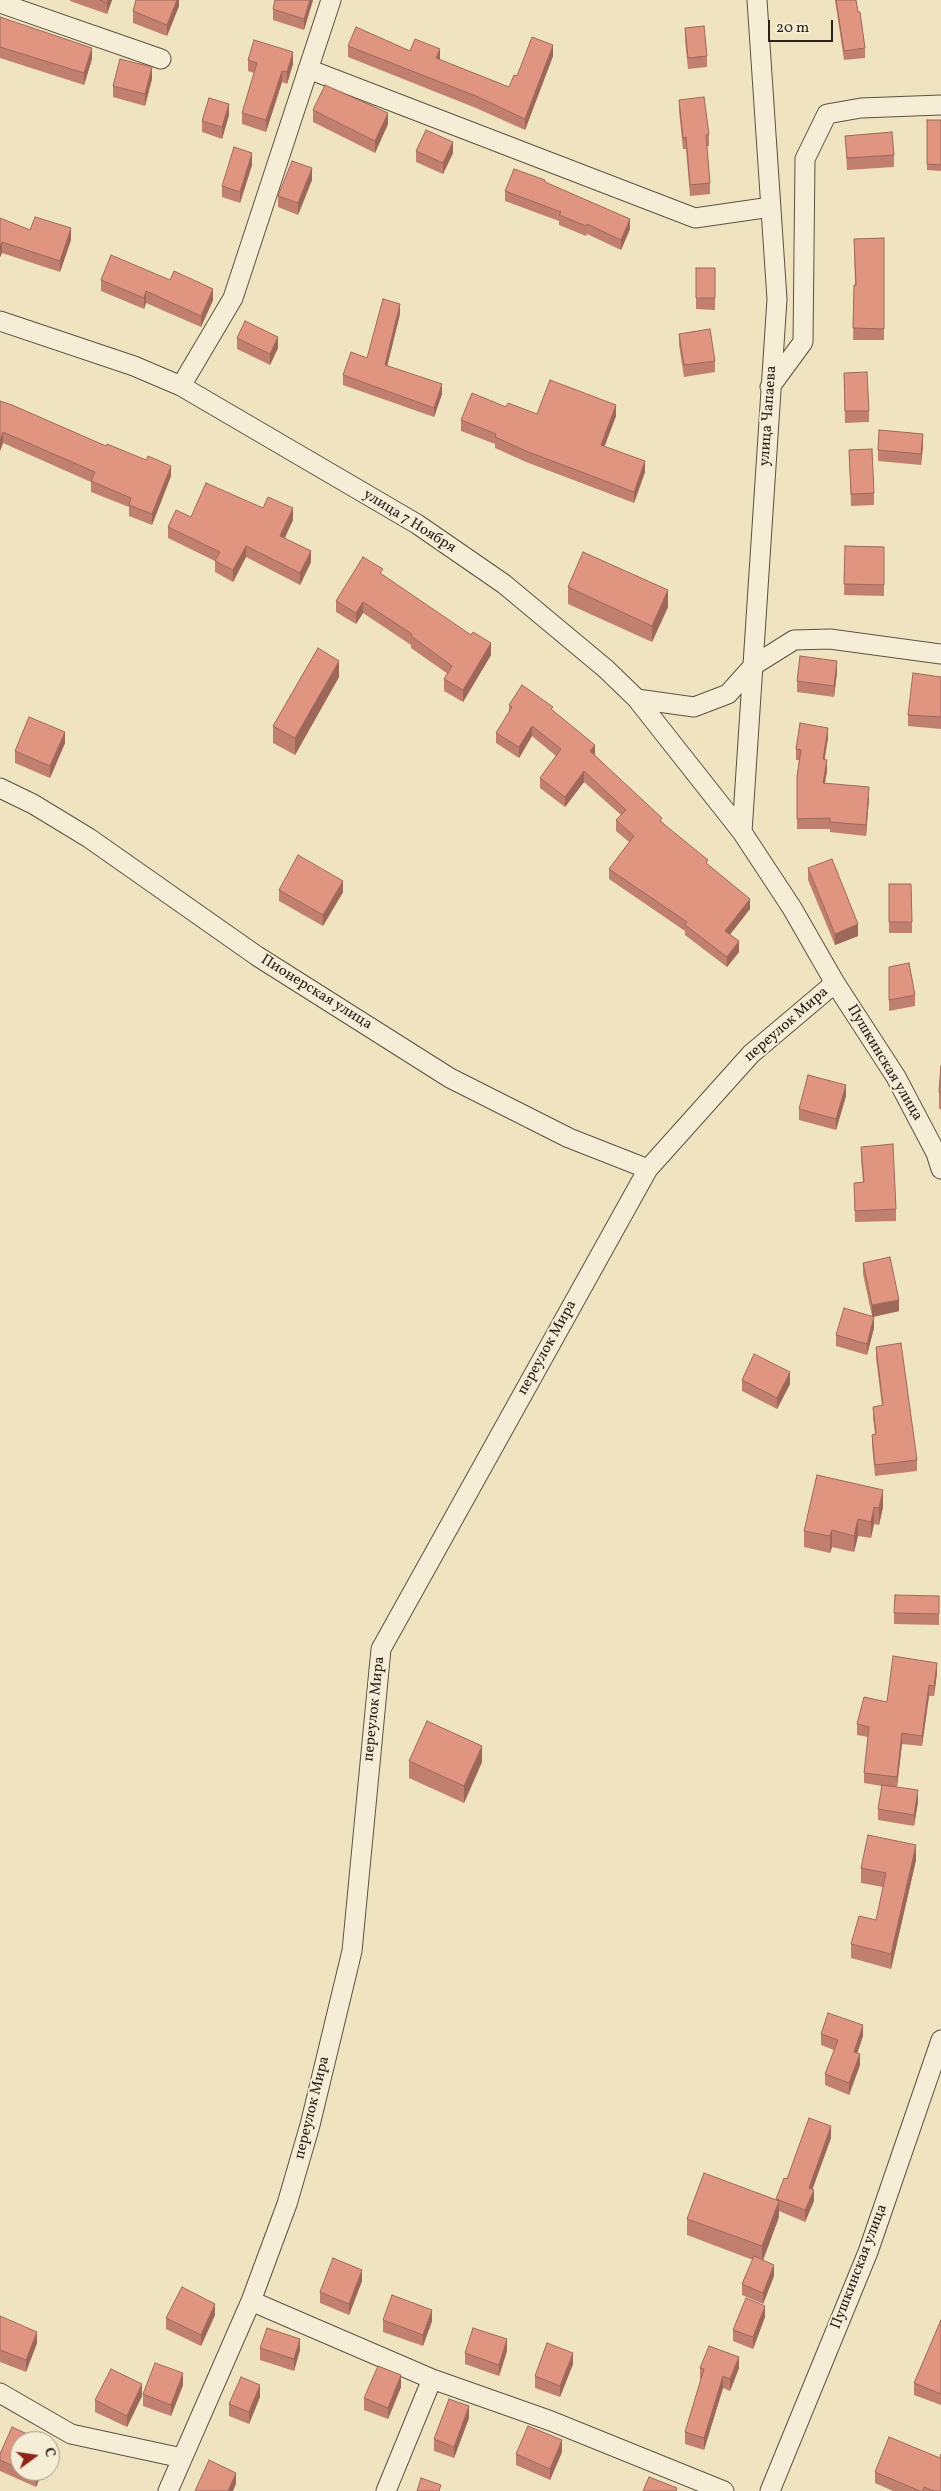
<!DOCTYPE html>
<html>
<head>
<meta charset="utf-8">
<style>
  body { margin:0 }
  #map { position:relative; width:941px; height:2491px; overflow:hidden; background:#f0e4c0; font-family:Vollkorn,serif }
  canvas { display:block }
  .north { position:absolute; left:10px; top:2431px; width:50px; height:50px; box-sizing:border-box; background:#f5edd6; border:1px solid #a59b8b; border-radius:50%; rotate:76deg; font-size:14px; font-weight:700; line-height:20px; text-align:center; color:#2c201a }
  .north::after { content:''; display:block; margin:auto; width:18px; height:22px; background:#8f2418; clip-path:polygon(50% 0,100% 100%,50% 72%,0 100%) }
  .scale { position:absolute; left:768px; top:20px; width:65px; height:22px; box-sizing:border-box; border:2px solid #2c201a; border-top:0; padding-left:6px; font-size:15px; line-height:18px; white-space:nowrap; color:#2c201a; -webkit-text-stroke:4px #f5edd6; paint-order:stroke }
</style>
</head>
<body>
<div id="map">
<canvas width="941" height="2491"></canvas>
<div class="north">С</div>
<div class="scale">20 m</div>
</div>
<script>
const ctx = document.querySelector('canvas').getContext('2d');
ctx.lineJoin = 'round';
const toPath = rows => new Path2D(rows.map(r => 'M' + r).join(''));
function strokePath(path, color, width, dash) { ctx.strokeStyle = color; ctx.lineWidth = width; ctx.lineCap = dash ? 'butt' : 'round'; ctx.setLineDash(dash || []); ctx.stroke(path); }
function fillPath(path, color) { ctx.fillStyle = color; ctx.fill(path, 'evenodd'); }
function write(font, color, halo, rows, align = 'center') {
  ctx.font = font + ' Vollkorn,serif'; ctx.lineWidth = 4; ctx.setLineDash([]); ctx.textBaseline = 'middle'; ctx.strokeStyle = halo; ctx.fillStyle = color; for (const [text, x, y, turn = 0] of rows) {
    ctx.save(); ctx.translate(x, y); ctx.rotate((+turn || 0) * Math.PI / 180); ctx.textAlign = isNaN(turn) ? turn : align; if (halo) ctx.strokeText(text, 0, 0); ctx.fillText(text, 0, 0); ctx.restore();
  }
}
const street = toPath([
  [0,3,161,59],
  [308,69,695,218,771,207],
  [0,321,134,366,181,386,417,524,504,584,606,669,637,699,742,832,792,908,835,983,896,1077,936,1153,941,1169],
  [181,386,233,298,331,0],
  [770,387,803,342,805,159,827,114,861,108,941,105],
  [637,699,694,707,728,694,754,665,794,640,830,639,941,654],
  [0,788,33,804,89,838,257,956,450,1078,569,1138,648,1169],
  [742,832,777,299,757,0],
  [251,2301,432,2379,551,2421,724,2491],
  [0,2393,71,2434,182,2458],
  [168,2491,251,2301,287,2204,310,2125,352,1951,381,1649,648,1169,751,1054,835,983],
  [386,2491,432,2379],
  [770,2491,868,2252,941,2040]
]);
strokePath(street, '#5d5144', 21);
strokePath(street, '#f5edd6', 19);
fillPath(toPath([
  [70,0,112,0,107,14,70,1],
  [179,0,179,6,167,36,133,23,133,11],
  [313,0,304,30,273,20,273,9],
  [835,0,856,0,865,48,865,58,844,60],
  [0,17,92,59,84,85,0,58],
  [685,28,707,56,707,67,688,69,685,40],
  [348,46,410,51,440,60,509,87,517,76,553,56,525,130,476,108,348,57],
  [248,60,293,64,287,84,282,82,266,132,242,124,242,113,254,73,248,71],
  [152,79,145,106,113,97,113,86],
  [679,100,709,134,709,146,707,146,710,183,710,194,690,196,686,149,683,149,679,111],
  [313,110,388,124,375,153,313,122],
  [229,115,222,139,202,132,202,121],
  [927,120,941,120,941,171,927,170],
  [845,136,894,155,894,167,847,170],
  [416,151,453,153,443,174,416,162],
  [252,165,240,203,222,197,222,186],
  [312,180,298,215,278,207,278,196],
  [545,182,630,229,621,250,587,234,586,236,559,225,559,221,505,201,505,191],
  [0,218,30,230,71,240,60,272,2,253,0,257],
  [884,238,884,340,853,340,854,285,855,285,854,239],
  [696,268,715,268,715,310,696,309],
  [101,280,213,300,201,327,146,303,144,309,101,291],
  [400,314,387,366,442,394,434,417,343,385,343,375,367,358],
  [679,334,715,361,715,372,684,377,679,345],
  [237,338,278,348,270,365,237,349],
  [844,373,869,411,869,422,845,423],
  [0,401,171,476,152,525,129,516,129,507,91,492,91,482,3,443,0,451],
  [506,407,537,414,616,416,604,446,645,472,634,503,526,462,495,448,495,444,461,431,461,420],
  [923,445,921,465,878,461,878,450],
  [849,450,874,493,874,505,851,506],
  [263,508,293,520,285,538,311,562,300,585,246,557,233,582,215,572,215,561,168,538,168,527,191,517],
  [845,546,884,547,884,596,844,595],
  [383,575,491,655,463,702,444,691,444,679,448,674,411,648,411,645,363,613,356,624,336,612,336,601],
  [568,587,668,607,652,642,568,604],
  [837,672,834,697,797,692,797,681],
  [339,677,295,755,273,743,273,726],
  [941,677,941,729,908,726,908,715],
  [509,705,553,711,595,755,662,822,708,865,750,909,730,934,739,952,727,967,685,935,685,931,609,879,609,869,629,842,616,831,616,820,621,815,584,782,565,807,540,788,540,778,556,756,532,736,519,758,496,743,496,733,509,712],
  [828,738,824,759,827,771,825,783,869,798,866,836,830,832,830,829,797,829,797,776,799,760,796,760,796,749],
  [65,743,50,778,15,763,15,751],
  [808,868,858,936,835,945,808,880],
  [889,884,912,922,912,933,889,933],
  [279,890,343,892,323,926,279,901],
  [889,967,915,995,915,1006,889,1011],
  [941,1066,941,1109,939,1109,939,1092],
  [846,1096,836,1130,799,1120,799,1109],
  [861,1147,896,1209,896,1221,855,1222,854,1183,863,1182,861,1159],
  [863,1263,899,1311,873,1317,874,1328,867,1355,836,1346,836,1335,872,1316,863,1274],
  [876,1347,917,1460,917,1471,875,1476,872,1446,872,1435,875,1434,873,1418,873,1407,882,1406,876,1358],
  [742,1380,790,1384,777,1409,742,1391],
  [817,1475,883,1507,879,1525,874,1524,871,1538,858,1536,854,1552,832,1547,830,1553,804,1547,804,1531],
  [939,1596,939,1625,894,1624,894,1613],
  [937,1673,934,1696,929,1696,922,1746,902,1744,897,1787,918,1802,914,1826,878,1820,878,1809,882,1786,864,1783,864,1773,868,1737,857,1735,857,1724,887,1702],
  [409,1761,482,1762,464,1803,409,1778],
  [916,1860,891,1969,851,1958,851,1944,876,1920,883,1887,861,1883,861,1868],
  [821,2034,863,2036,857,2053,860,2065,849,2095,825,2085,825,2074,834,2050,821,2045],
  [831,2138,812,2189,814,2201,805,2222,779,2211,779,2217,763,2260,774,2276,763,2304,742,2295,742,2284,753,2260,687,2235,687,2219,776,2200,787,2179],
  [362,2281,349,2315,320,2303,320,2292],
  [215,2315,201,2346,166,2329,166,2318],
  [0,2316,37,2343,26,2372,0,2362],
  [765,2317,753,2349,733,2341,733,2330],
  [383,2320,432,2321,423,2346,383,2332],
  [941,2320,941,2405,914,2395,914,2383],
  [260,2348,300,2350,294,2371,260,2360],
  [507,2351,499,2376,465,2364,465,2353],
  [573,2364,560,2397,535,2388,535,2376],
  [700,2368,739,2368,730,2391,723,2388,704,2450,685,2444,685,2432,701,2379,700,2379],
  [183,2385,171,2416,143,2406,143,2394],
  [401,2387,388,2419,364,2410,364,2398],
  [142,2396,127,2427,95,2412,95,2400],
  [260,2397,249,2424,229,2416,229,2404],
  [469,2418,454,2458,434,2451,434,2439],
  [20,2441,20,2471,43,2471,36,2487,0,2471,0,2454],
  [562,2452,550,2480,516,2465,516,2454],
  [940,2458,941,2491,893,2491,875,2483,875,2472]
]), '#c1806f');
fillPath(toPath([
  [108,0,112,0,107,14,107,3],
  [177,0,179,0,179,6,167,36,167,25],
  [310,0,313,0,304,30,304,19],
  [553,45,553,56,525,130,525,119],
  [92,48,92,59,84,85,84,73],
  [440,49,440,60,436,58],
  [293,52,293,64,287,84,287,72],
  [152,67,152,79,145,106,145,94],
  [282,71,282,82,266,132,266,120],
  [229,104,229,115,222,139,222,127],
  [388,113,388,124,375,153,375,141],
  [453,142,453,153,443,174,443,163],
  [252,153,252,165,240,203,240,192],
  [312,168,312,180,298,215,298,203],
  [630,219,630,229,621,250,621,240],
  [71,228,71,240,60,272,60,261],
  [2,242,2,253,0,257,0,246],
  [213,289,213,300,201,327,201,316],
  [146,291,146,303,144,309,144,298],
  [400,304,400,314,385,375,385,365],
  [278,337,278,348,270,365,270,354],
  [442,384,442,394,434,417,434,408],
  [616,405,616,416,601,456,601,445],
  [3,432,3,443,0,451,0,441],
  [923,434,923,445,921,465,921,454],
  [645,461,645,472,634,503,634,492],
  [171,466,171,476,152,525,152,514],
  [293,508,293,520,280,547,280,536],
  [246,546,246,557,233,582,233,570],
  [311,551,311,562,300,585,300,573],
  [668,590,668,607,652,642,652,626],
  [363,602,363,613,356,624,356,613],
  [491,643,491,655,463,702,463,690],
  [339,661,339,677,295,755,295,738],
  [837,661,837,672,834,697,834,686],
  [532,726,532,736,519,758,519,747],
  [828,728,828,738,823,770,823,759],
  [65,732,65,743,50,778,50,766],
  [595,745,595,755,590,751],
  [827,760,827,771,823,793,823,783],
  [584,771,584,782,565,807,565,797],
  [869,787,869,798,866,836,866,825],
  [343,881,343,892,323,926,323,915],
  [750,899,750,909,725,941,725,931],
  [858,924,858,936,835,945,835,934],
  [739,941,739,952,727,967,727,957],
  [846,1085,846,1096,836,1130,836,1119],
  [899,1300,899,1311,872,1317,872,1305],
  [874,1317,874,1328,867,1355,867,1344],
  [790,1372,790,1384,777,1409,777,1398],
  [883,1490,883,1507,879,1525,879,1508],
  [874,1507,874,1524,871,1538,871,1522],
  [858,1519,858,1536,854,1552,854,1536],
  [832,1530,832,1547,830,1553,830,1536],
  [937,1663,937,1673,934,1696,934,1686],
  [929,1685,929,1696,922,1746,922,1736],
  [902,1733,902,1744,897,1787,897,1777],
  [482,1746,482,1762,464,1803,464,1786],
  [918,1790,918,1802,914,1826,914,1815],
  [916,1845,916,1860,891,1969,891,1954],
  [863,2025,863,2036,854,2063,854,2052],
  [860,2054,860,2065,849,2095,849,2083],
  [831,2126,831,2138,809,2199,809,2188],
  [814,2190,814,2201,805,2222,805,2210],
  [779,2201,779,2217,762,2263,762,2246],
  [774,2265,774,2276,763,2304,763,2293],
  [362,2270,362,2281,349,2315,349,2304],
  [215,2304,215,2315,201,2346,201,2335],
  [765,2306,765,2317,753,2349,753,2337],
  [432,2310,432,2321,423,2346,423,2335],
  [37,2332,37,2343,26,2372,26,2360],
  [300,2339,300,2350,294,2371,294,2359],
  [507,2339,507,2351,499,2376,499,2365],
  [573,2353,573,2364,560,2397,560,2386],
  [739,2357,739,2368,730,2391,730,2379],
  [183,2373,183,2385,171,2416,171,2405],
  [401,2375,401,2387,388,2419,388,2408],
  [723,2376,723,2388,704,2450,704,2438],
  [142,2384,142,2396,127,2427,127,2416],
  [260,2385,260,2397,249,2424,249,2412],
  [469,2406,469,2418,454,2458,454,2447],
  [562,2440,562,2452,550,2480,550,2469],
  [38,2471,43,2471,36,2487,36,2476],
  [236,2473,236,2484,233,2491,228,2491]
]), '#9d685a');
const building = toPath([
  [100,0,108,0,107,3,100,0],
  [136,0,177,0,167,25,133,11,136,0],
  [275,0,310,0,304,19,273,9,275,0],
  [836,0,856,0,858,12,860,12,865,48,844,51,836,0],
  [0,17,92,48,84,73,0,47,0,17],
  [704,26,707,56,688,58,685,28,704,26],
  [356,27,410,51,415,39,440,49,436,58,509,87,514,75,517,76,532,37,553,45,525,119,476,96,348,46,356,27],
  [254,40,293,52,287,72,282,71,266,120,242,113,257,63,248,60,254,40],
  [120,59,152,67,145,94,113,86,120,59],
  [325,85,388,113,375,141,313,110,325,85],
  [704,97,709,134,706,135,710,183,690,185,686,137,683,138,679,100,704,97],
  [209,98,229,104,222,127,202,121,209,98],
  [927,120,941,120,941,165,927,164,927,120],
  [426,130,453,142,443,163,416,151,426,130],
  [892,132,894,155,847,158,845,136,892,132],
  [234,147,252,153,240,192,222,186,234,147],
  [292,161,312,168,298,203,278,196,292,161],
  [514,169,545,180,545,182,630,219,621,240,587,224,586,226,559,215,561,212,505,191,514,169],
  [35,217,71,228,60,261,2,242,0,246,0,218,30,230,35,217],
  [884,238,884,329,853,328,854,285,856,285,854,239,884,238],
  [111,255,170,280,174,271,213,289,201,316,146,291,144,298,101,280,111,255],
  [696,268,715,268,715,298,696,298,696,268],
  [383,299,400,304,385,365,442,384,434,408,343,375,351,352,367,358,383,299],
  [245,321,278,337,270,354,237,338,245,321],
  [710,329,715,361,684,365,679,334,710,329],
  [867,372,869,411,845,411,844,373,867,372],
  [550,380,616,405,601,445,645,461,634,492,526,451,495,437,496,434,461,420,472,393,506,407,508,403,537,414,550,380],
  [0,401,12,405,106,446,107,444,146,460,148,456,171,466,152,514,129,505,131,498,91,481,95,472,3,432,0,441,0,401],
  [879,430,923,434,921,454,878,450,879,430],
  [872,449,874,493,851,494,849,450,872,449],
  [206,483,263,508,268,497,293,508,280,536,311,551,300,573,246,546,233,570,215,561,220,552,168,527,176,510,191,517,206,483],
  [845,546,884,547,884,585,844,584,845,546],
  [583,552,668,590,652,626,568,587,583,552],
  [363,557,383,569,380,573,471,635,473,632,491,643,463,690,444,679,452,666,411,636,412,634,363,602,356,613,336,601,363,557],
  [318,648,339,661,295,738,273,726,318,648],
  [800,656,837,661,834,686,797,681,800,656],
  [913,673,941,677,941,717,908,715,913,673],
  [522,685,553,707,551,709,595,745,590,751,662,818,660,821,708,860,706,863,750,899,725,931,739,941,727,957,685,925,687,922,609,869,634,836,616,820,626,810,584,771,565,797,540,778,561,749,532,726,519,747,496,733,512,707,509,705,522,685],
  [29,717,65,732,50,766,15,751,29,717],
  [800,723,828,728,823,759,827,760,823,783,869,787,866,825,830,822,830,818,797,819,797,776,801,750,796,749,800,723],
  [298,855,343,881,323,915,279,890,298,855],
  [832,859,858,924,835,934,808,868,832,859],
  [889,884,911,884,912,922,889,922,889,884],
  [909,963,915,995,889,1000,889,967,909,963],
  [941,1066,941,1092,939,1092,941,1066],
  [808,1075,846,1085,836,1119,799,1109,808,1075],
  [893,1144,896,1209,855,1211,854,1183,864,1182,861,1147,893,1144],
  [890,1257,899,1300,872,1305,863,1263,890,1257],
  [844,1308,874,1317,867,1344,836,1335,844,1308],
  [901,1343,917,1460,875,1465,872,1435,876,1434,873,1407,883,1405,876,1347,901,1343],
  [754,1354,790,1372,777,1398,742,1380,754,1354],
  [817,1475,883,1490,879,1508,874,1507,871,1522,858,1519,854,1536,832,1530,830,1536,804,1531,817,1475],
  [895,1595,939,1596,939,1614,894,1613,895,1595],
  [893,1656,937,1663,934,1686,929,1685,922,1736,902,1733,897,1777,864,1773,869,1727,857,1724,864,1697,887,1702,893,1656],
  [427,1721,482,1746,464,1786,409,1761,427,1721],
  [882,1785,918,1790,914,1815,878,1809,882,1785],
  [868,1835,916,1845,891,1954,851,1944,859,1916,876,1920,886,1873,861,1868,868,1835],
  [828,2013,863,2025,854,2052,860,2054,849,2083,825,2074,838,2040,821,2034,828,2013],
  [809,2118,831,2126,809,2188,814,2190,805,2210,776,2199,784,2178,787,2179,809,2118],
  [704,2173,779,2201,762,2246,687,2219,704,2173],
  [754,2256,774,2265,763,2293,742,2284,754,2256],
  [333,2258,362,2270,349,2304,320,2292,333,2258],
  [182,2287,215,2304,201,2335,166,2318,182,2287],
  [392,2295,432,2310,423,2335,383,2320,392,2295],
  [746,2298,765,2306,753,2337,733,2330,746,2298],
  [0,2316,37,2332,26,2360,0,2350,0,2316],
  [941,2320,941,2394,914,2383,941,2320],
  [267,2328,300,2339,294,2359,260,2348,267,2328],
  [473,2328,507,2339,499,2365,465,2353,473,2328],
  [547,2343,573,2353,560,2386,535,2376,547,2343],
  [709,2346,739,2357,730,2379,723,2376,704,2438,685,2432,704,2369,700,2368,709,2346],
  [155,2363,183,2373,171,2405,143,2394,155,2363],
  [378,2366,401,2375,388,2408,364,2398,378,2366],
  [111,2369,142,2384,127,2416,95,2400,111,2369],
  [241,2377,260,2385,249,2412,229,2404,241,2377],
  [449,2399,469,2406,454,2447,434,2439,449,2399],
  [528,2426,562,2440,550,2469,516,2454,528,2426],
  [12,2427,42,2441,20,2441,20,2469,0,2460,0,2454,12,2427],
  [889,2437,940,2458,941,2454,941,2491,934,2491,924,2487,923,2491,920,2491,875,2472,889,2437],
  [209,2460,236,2473,228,2491,195,2491,209,2460],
  [25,2471,38,2471,36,2476,25,2471],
  [649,2477,677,2488,676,2491,643,2491,649,2477],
  [421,2478,441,2485,439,2491,417,2491,421,2478]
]);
fillPath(building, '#e09581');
strokePath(building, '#9d685a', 1);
write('15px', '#2c201a', '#f5edd6', [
  ["улица Чапаева",769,416,-86],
  ["улица 7 Ноября",409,522,32],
  ["Пионерская улица",316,993,32],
  ["переулок Мира",787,1025,-41],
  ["Пушкинская улица",884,1063,59],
  ["переулок Мира",548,1348,-61],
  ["переулок Мира",375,1709,-84],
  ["переулок Мира",313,2108,-76],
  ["Пушкинская улица",860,2267,-69]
]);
</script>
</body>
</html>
